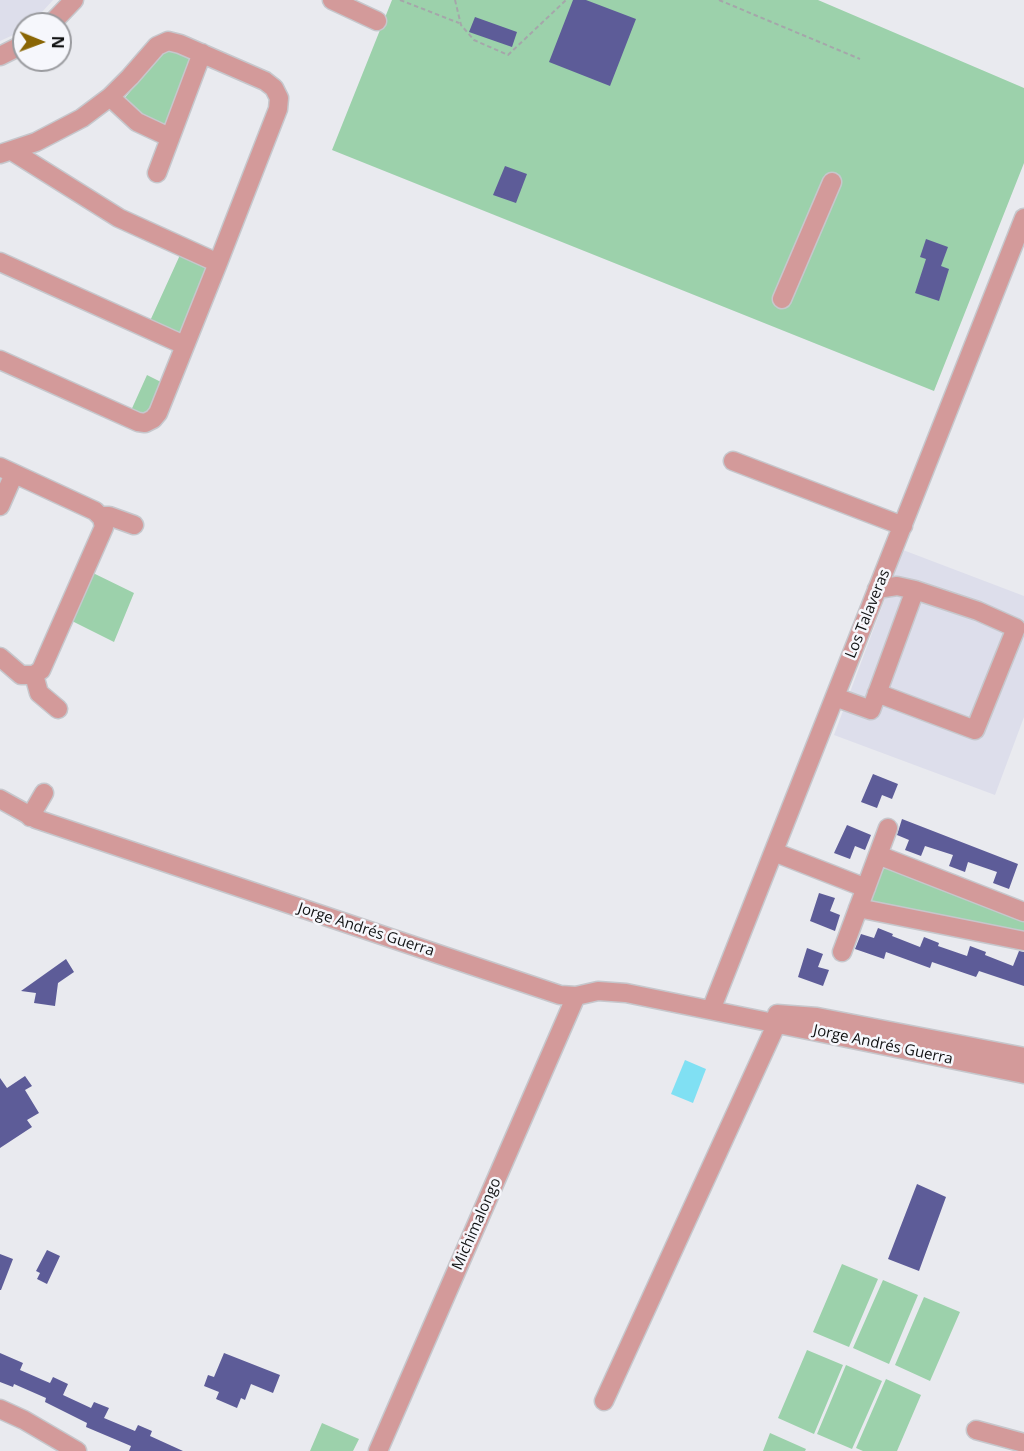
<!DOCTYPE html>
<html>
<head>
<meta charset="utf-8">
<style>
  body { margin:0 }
  #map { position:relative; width:1024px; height:1451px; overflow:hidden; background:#e9eaef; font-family:"Open Sans",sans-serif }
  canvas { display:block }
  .north { position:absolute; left:12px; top:12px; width:60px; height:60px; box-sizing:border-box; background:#f6f7fc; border:2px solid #9a9b9f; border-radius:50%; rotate:91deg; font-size:16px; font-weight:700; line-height:24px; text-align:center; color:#111213 }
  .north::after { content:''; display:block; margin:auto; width:21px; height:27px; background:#8a6605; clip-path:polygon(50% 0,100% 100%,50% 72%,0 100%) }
</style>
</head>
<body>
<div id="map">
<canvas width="1024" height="1451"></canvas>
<div class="north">N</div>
</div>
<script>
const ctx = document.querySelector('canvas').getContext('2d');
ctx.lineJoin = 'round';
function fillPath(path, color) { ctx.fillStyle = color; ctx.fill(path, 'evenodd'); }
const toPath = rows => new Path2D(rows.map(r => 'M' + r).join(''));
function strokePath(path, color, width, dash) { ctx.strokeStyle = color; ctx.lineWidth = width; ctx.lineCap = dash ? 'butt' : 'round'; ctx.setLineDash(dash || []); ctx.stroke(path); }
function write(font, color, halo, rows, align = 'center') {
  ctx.font = font + ' "Open Sans",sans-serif'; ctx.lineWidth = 5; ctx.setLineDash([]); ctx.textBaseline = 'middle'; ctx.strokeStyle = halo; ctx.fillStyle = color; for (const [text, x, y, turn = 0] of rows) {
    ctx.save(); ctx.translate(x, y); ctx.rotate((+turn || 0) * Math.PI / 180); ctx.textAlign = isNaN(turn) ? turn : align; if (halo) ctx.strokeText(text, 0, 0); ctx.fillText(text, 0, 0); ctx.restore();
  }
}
fillPath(toPath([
  [0,0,53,0,31,24,24,24,24,30,0,41],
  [903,550,1024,596,1024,717,995,795,834,735]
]), '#dddeeb');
fillPath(toPath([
  [392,0,818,0,1024,88,1024,163,934,391,332,150],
  [170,48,196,57,167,130,146,119,124,99,162,52],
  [180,255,212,269,182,336,150,321],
  [147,375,165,384,149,416,129,415],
  [91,572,134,593,114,642,70,620],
  [890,867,1024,918,1024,938,870,902,881,870],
  [842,1264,878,1279,849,1347,813,1332],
  [883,1280,918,1295,889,1364,853,1348],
  [924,1297,960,1312,930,1381,895,1365],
  [807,1350,843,1365,814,1434,778,1418],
  [846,1365,882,1381,852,1449,817,1434],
  [886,1379,921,1395,897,1451,863,1451,856,1448],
  [322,1423,359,1439,353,1451,310,1451],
  [770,1433,806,1449,805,1451,763,1451]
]), '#9cd1ab');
fillPath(toPath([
  [685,1060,706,1069,693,1103,671,1094]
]), '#80e0f3');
fillPath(toPath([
  [573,0,586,0,636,19,610,86,549,62],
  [475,17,517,32,512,47,469,32],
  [505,166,527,174,516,203,493,195],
  [926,239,948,247,941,266,949,269,939,301,915,293,926,259,920,257],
  [873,774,898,784,892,799,882,795,877,808,861,802],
  [902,819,1018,864,1009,889,993,883,997,872,968,862,965,872,949,866,953,855,925,846,921,856,905,850,909,840,897,835],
  [847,825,871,835,865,850,855,846,850,859,834,853],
  [819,893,835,898,830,911,840,915,835,931,810,921],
  [878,928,893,934,892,936,920,947,924,937,939,943,938,946,967,956,970,946,986,952,985,955,1013,966,1019,951,1024,952,1024,986,979,971,976,977,932,962,930,968,886,952,884,959,855,949,861,934,874,938],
  [807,948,823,954,818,967,829,970,823,986,798,977],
  [66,959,74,972,58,983,55,1006,34,1003,36,993,21,991],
  [25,1076,32,1086,25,1090,39,1113,27,1120,32,1127,0,1148,0,1078,7,1088],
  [917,1184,946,1197,919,1271,888,1259],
  [47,1250,60,1256,47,1284,37,1279,40,1273,36,1271],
  [0,1254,13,1259,1,1290,0,1290],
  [0,1353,23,1363,20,1370,50,1383,53,1377,68,1384,63,1395,91,1408,94,1402,109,1408,104,1418,135,1431,138,1425,152,1431,150,1436,183,1451,129,1451,131,1446,86,1427,87,1423,45,1402,46,1398,14,1384,13,1387,0,1382],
  [224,1353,280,1375,273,1393,251,1384,245,1400,241,1398,237,1408,216,1399,219,1392,204,1386,208,1375,214,1377]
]), '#5d5c98');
const minor = toPath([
  [332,0,377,21],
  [51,24,74,0],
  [0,56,24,44],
  [110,97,137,122,169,137],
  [12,151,119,218,218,263],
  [0,154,36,142,82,118,110,97,130,77,157,46,168,41,180,44,265,81,274,88,279,98,278,109,218,263,158,413,153,419,145,423,138,422,0,360],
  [157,173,202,53],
  [0,262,184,345],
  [782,299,832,182],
  [733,461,903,526],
  [0,467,95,511,102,518,104,527,41,670,34,675,21,675,0,657],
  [0,506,14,474],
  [100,516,109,516,134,525],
  [34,675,39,693,58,709],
  [877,693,975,730,1016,628,978,611,915,590,897,586,877,589],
  [835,697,871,710,915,590],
  [0,799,36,819,560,995,576,996,598,991,626,993,1024,1074],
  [30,817,44,793],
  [774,852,866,888],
  [878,855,1024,912],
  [858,908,1024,941],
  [842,952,888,828],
  [711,1010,1024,218],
  [777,1014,817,1017,1024,1057],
  [604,1401,777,1023],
  [0,1409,24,1420,77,1451],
  [976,1430,1024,1443],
  [378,1451,576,996]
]);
strokePath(minor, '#c6c7cc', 21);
strokePath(toPath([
  [400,0,459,23],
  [455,0,461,25,474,40,508,55,566,0],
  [719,0,860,59]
]), '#a5a6aa', 2, [4.5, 3]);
strokePath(minor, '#d39a9a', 18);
write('15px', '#111213', '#f6f7fc', [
  ["Los Talaveras",868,614,-68],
  ["Jorge Andrés Guerra",366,930,18],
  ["Jorge Andrés Guerra",883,1045,12],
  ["Michimalongo",477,1224,-66]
]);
</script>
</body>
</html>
